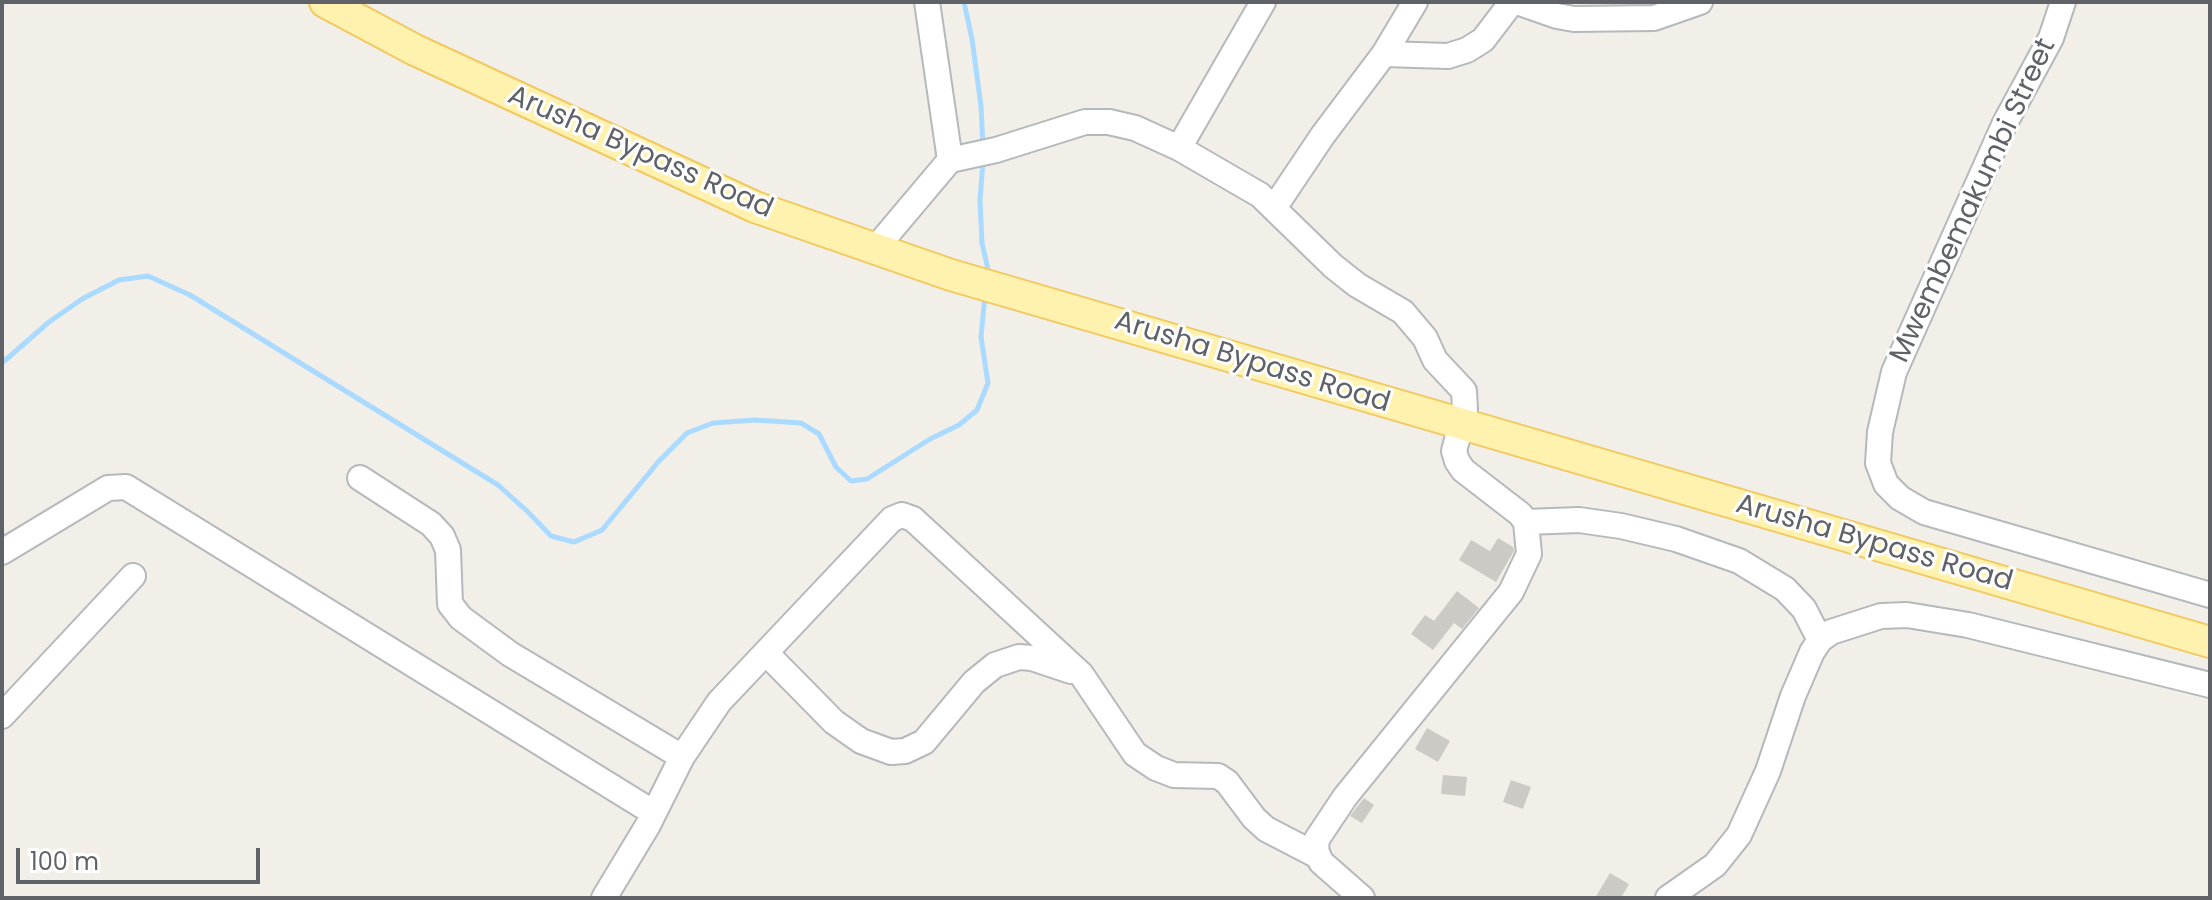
<!DOCTYPE html>
<html>
<head>
<meta charset="utf-8">
<style>
  body { margin:0 }
  #map { position:relative; width:2212px; height:900px; overflow:hidden; background:#f1efe8; font-family:Poppins,sans-serif }
  canvas { display:block }
  .frame { position:absolute; inset:0; border:4px solid #5f6368; pointer-events:none }
  .scale { position:absolute; left:16px; top:848px; width:244px; height:36px; box-sizing:border-box; border:4px solid #5f6368; border-top:0; padding-left:10px; font-size:24px; line-height:28px; white-space:nowrap; color:#5f6368; -webkit-text-stroke:6px #fff; paint-order:stroke }
</style>
</head>
<body>
<div id="map">
<canvas width="2212" height="900"></canvas>
<div class="frame"></div>
<div class="scale">100 m</div>
</div>
<script>
const ctx = document.querySelector('canvas').getContext('2d');
ctx.lineJoin = 'round';
const toPath = rows => new Path2D(rows.map(r => 'M' + r).join(''));
function strokePath(path, color, width, dash) { ctx.strokeStyle = color; ctx.lineWidth = width; ctx.lineCap = dash ? 'butt' : 'round'; ctx.setLineDash(dash || []); ctx.stroke(path); }
function fillPath(path, color) { ctx.fillStyle = color; ctx.fill(path, 'evenodd'); }
function write(font, color, halo, rows, align = 'center') {
  ctx.font = font + ' Poppins,sans-serif'; ctx.lineWidth = 6; ctx.setLineDash([]); ctx.textBaseline = 'middle'; ctx.strokeStyle = halo; ctx.fillStyle = color; for (const [text, x, y, turn = 0] of rows) {
    ctx.save(); ctx.translate(x, y); ctx.rotate((+turn || 0) * Math.PI / 180); ctx.textAlign = isNaN(turn) ? turn : align; if (halo) ctx.strokeText(text, 0, 0); ctx.fillText(text, 0, 0); ctx.restore();
  }
}
strokePath(toPath([
  [964,2,972,39,981,106,983,147],
  [983,161,980,200,982,243,989,274],
  [2,363,49,322,82,299,119,280,148,276,190,295,498,485,528,512,551,536,574,542,602,530,659,461,687,433,713,423,755,420,801,423,819,434,836,467,851,481,867,479,930,439,959,425,977,410,988,383,981,337,985,295]
]), '#aadaff', 5);
fillPath(toPath([
  [1498,538,1513,547,1514,551,1496,582,1459,560,1471,540,1490,551],
  [1457,591,1479,608,1462,629,1454,623,1433,650,1411,634,1425,615,1434,621],
  [1427,728,1450,741,1438,762,1415,749],
  [1443,775,1467,777,1465,796,1441,794],
  [1511,780,1531,787,1523,809,1503,802],
  [1364,798,1374,805,1362,823,1350,816],
  [1610,873,1629,884,1621,898,1595,898]
]), '#cccac5');
const minor = toPath([
  [1517,2,1557,16,1574,19,1654,18,1700,2],
  [2063,2,2051,38,2005,123,1894,372,1880,432,1878,463,1886,484,1900,498,1924,512,2210,595],
  [1384,54,1448,56,1467,50,1483,40,1512,2],
  [1179,148,1263,2],
  [950,160,996,150,1085,122,1109,122,1135,128,1179,148,1260,195,1333,266,1357,285,1403,312,1425,338,1435,360,1464,391,1465,409,1454,451,1457,461,1463,470,1520,514,1526,522,1529,554,1511,592,1345,797,1317,839,1316,850,1321,862,1362,898],
  [1274,208,1323,135,1384,54,1415,2],
  [875,249,950,160,927,2],
  [360,478,431,524,442,536,448,550,450,604,461,618,510,654,682,757],
  [1526,522,1579,520,1621,526,1676,539,1739,561,1785,589,1804,609,1820,640],
  [2,552,108,488,126,487,654,813],
  [767,654,834,722,861,741,891,752,905,751,924,742,974,682,995,665,1019,657,1032,658,1071,671],
  [2,716,133,576],
  [604,898,648,825,682,757,719,702,892,519,902,515,913,519,1081,674,1135,754,1156,768,1174,775,1218,776,1227,782,1254,818,1266,829,1318,856],
  [1668,898,1715,865,1739,835,1768,771,1793,696,1812,652,1820,640,1831,632,1881,616,1907,615,1968,625,2210,685]
]);
const major = toPath([
  [325,2,415,50,755,207,951,275,2210,642]
]);
strokePath(minor, '#b5b8bc', 28);
strokePath(major, '#f2c960', 34);
strokePath(minor, '#fff', 24);
strokePath(major, '#fff2af', 30);
write('28px', '#5f6368', '#fff', [
  ["Arusha Bypass Road",640,153,24],
  ["Mwembemakumbi Street",1974,201,-65],
  ["Arusha Bypass Road",1252,363,17],
  ["Arusha Bypass Road",1874,544,16]
]);
</script>
</body>
</html>
